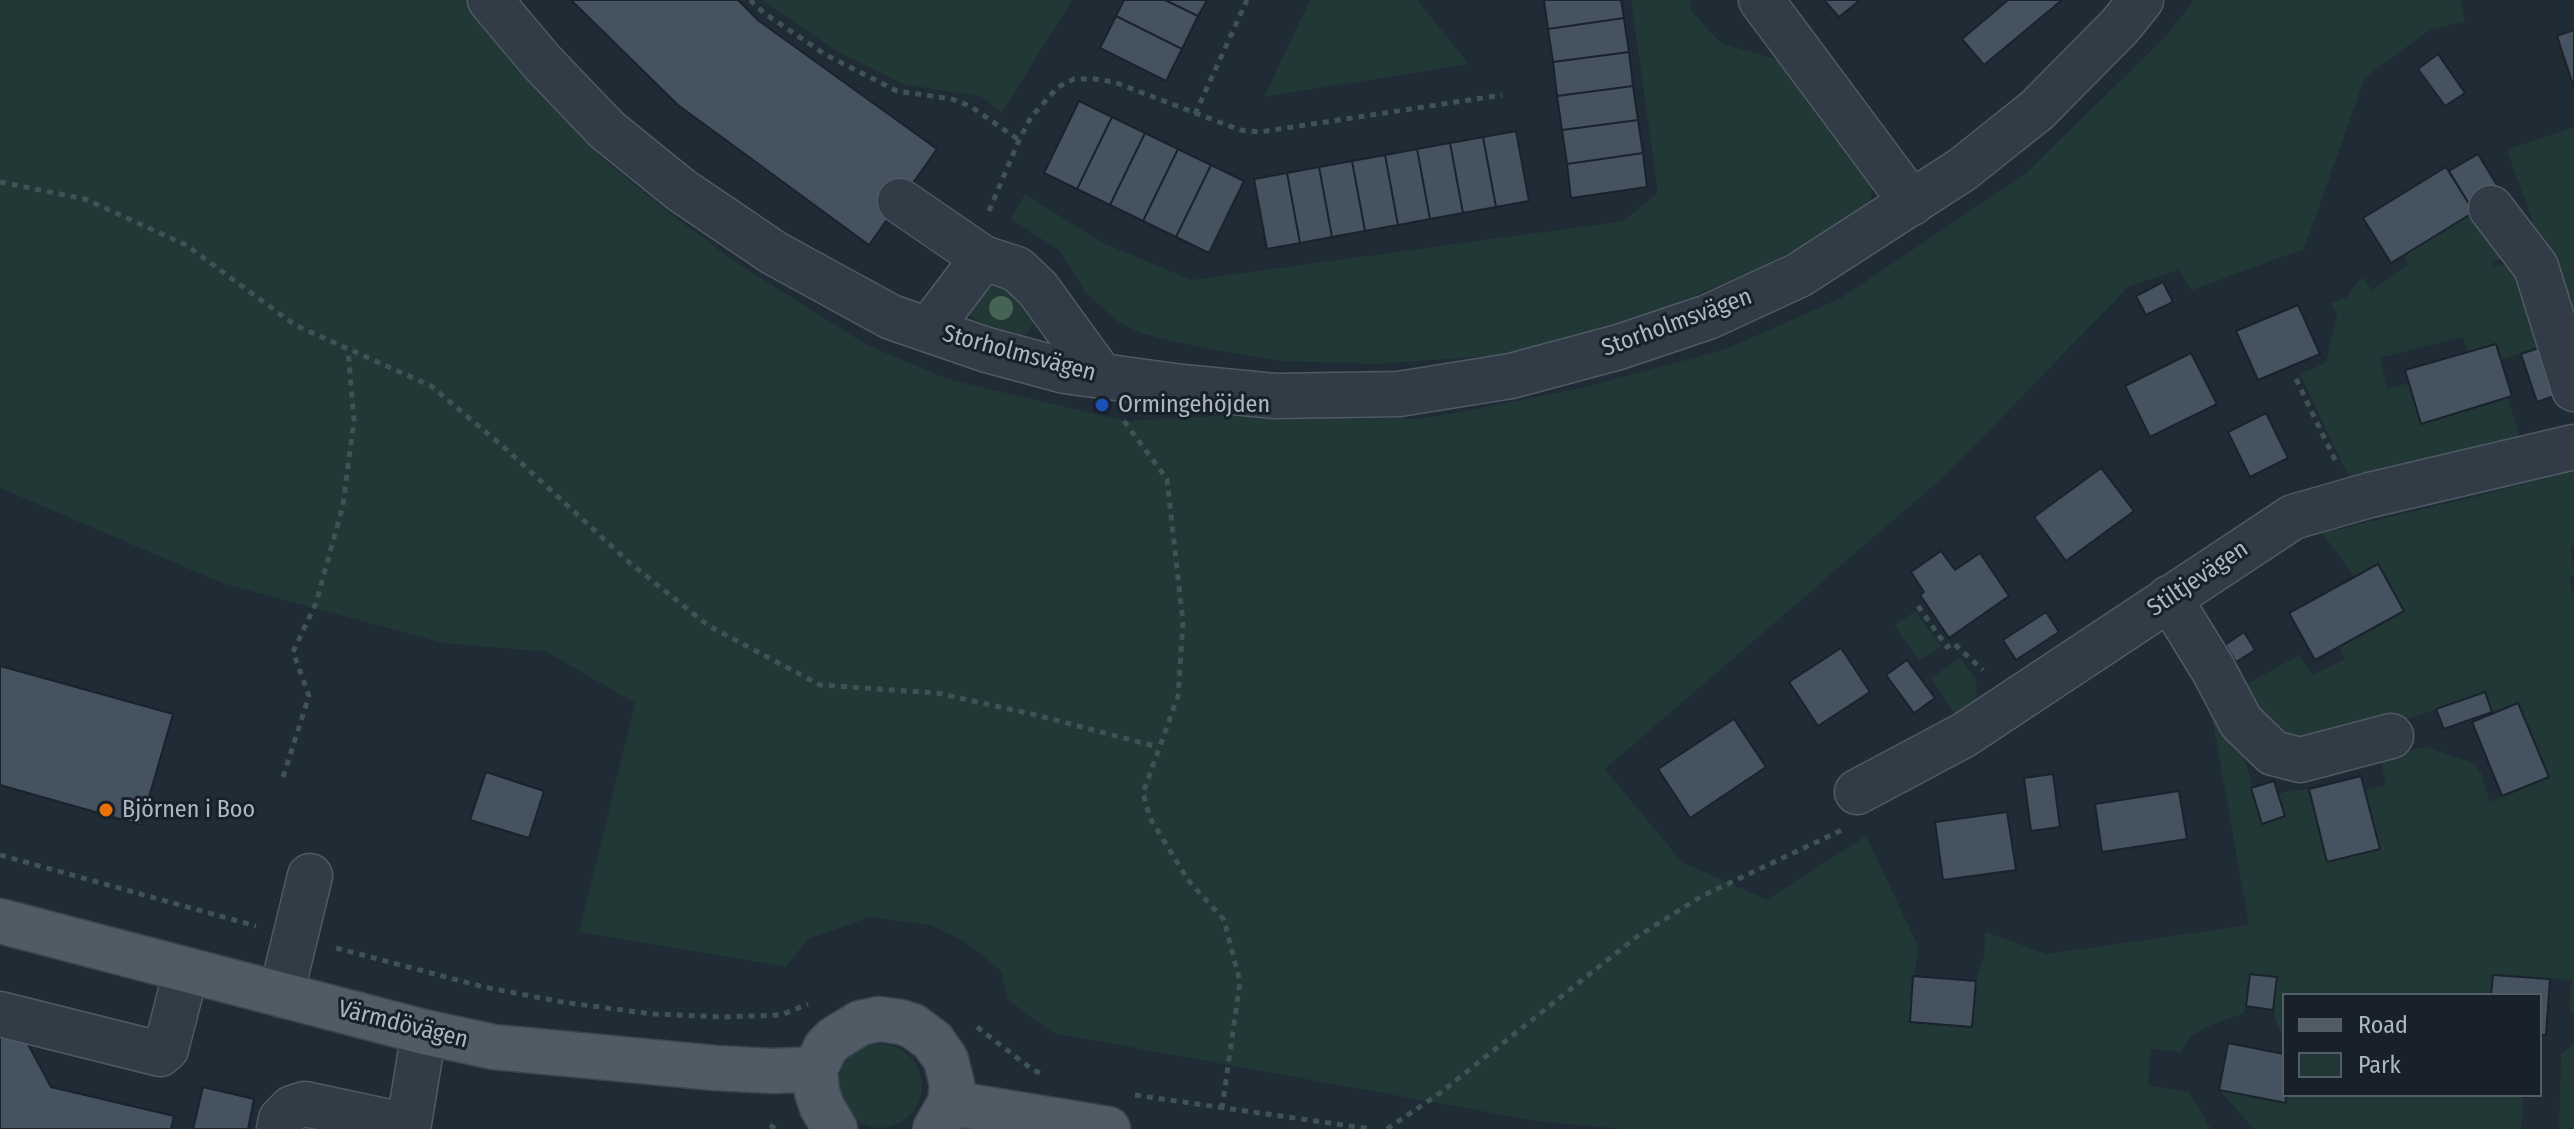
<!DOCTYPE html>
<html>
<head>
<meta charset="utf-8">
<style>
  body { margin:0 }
  #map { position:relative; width:2574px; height:1129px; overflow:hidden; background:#1f2b35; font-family:"Fira Sans Condensed",sans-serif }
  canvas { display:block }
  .legend { position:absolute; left:2282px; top:993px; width:260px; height:104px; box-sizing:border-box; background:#18212a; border:2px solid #535d67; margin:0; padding:10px 14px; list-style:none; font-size:24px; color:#acb7c3 }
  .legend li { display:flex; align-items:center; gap:16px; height:40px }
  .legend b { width:40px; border:2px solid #535d67 }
</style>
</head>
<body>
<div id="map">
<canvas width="2574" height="1129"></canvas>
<ul class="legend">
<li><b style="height:10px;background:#505b66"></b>Road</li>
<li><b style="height:22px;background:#223837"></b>Park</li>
</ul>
</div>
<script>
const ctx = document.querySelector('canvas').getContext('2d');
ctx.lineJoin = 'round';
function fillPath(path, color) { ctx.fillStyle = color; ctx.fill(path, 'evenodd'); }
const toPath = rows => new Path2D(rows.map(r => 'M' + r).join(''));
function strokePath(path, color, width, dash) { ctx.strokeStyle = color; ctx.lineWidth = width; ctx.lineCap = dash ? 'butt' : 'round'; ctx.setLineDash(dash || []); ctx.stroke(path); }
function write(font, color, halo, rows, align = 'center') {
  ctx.font = font + ' "Fira Sans Condensed",sans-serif'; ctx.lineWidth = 6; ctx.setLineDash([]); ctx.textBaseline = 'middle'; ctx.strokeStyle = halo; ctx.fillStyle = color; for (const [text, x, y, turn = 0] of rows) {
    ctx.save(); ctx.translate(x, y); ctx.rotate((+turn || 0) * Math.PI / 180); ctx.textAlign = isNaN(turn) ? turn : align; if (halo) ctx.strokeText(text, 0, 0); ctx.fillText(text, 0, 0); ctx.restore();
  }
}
fillPath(toPath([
  [0,0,468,0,530,79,603,159,671,214,734,261,867,345,947,379,1126,421,1289,412,1418,419,1461,412,1585,387,1726,349,1841,298,2025,174,2166,36,2194,0,2460,0,2465,21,2430,30,2365,77,2304,249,2192,290,2178,270,2129,286,1947,474,1605,769,1682,862,1767,900,1866,836,1918,946,1910,1022,1972,1027,1976,981,1984,957,1985,932,2047,954,2249,925,2212,717,2246,762,2262,823,2285,816,2278,793,2309,789,2328,862,2379,849,2365,790,2386,785,2380,756,2427,747,2475,764,2482,775,2490,802,2548,778,2518,704,2493,713,2484,692,2405,720,2301,747,2278,743,2233,692,2299,655,2312,675,2345,659,2339,647,2404,611,2378,565,2355,577,2322,533,2466,499,2574,471,2574,545,2571,547,2574,576,2569,578,2574,599,2574,1013,2569,1010,2571,980,2493,975,2491,995,2284,995,2284,1037,2277,1024,2273,1010,2246,1007,2244,1013,2209,1026,2191,1036,2181,1052,2151,1049,2148,1085,2189,1092,2211,1129,1621,1129,1536,1121,1053,1033,1007,999,1001,971,964,941,930,925,870,917,808,939,786,967,579,932,635,703,547,652,443,643,222,583,0,488],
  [762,0,1072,0,1002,113,982,97,903,84,838,52],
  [1310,0,1417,0,1469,64,1264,97],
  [1631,0,1690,0,1691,11,1721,43,1778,60,1874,183,1870,204,1802,246,1757,269,1621,327,1528,353,1377,364,1278,361,1179,343,1141,333,1118,322,1085,292,1060,251,1011,219,1025,194,1101,242,1191,280,1624,221,1658,192],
  [2574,127,2574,338,2507,150],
  [2468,216,2509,256,2492,262,2494,267,2515,262,2547,345,2501,360,2496,344,2468,352,2463,337,2380,358,2388,389,2409,383,2421,423,2508,397,2521,443,2352,484,2300,374,2326,363,2337,315,2331,303,2348,297,2350,291,2363,277,2372,290,2408,265,2404,256],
  [998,282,1018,287,1035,321,1026,334,1015,337,984,325,968,315,968,307],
  [1916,611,1941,647,1919,660,1894,625],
  [1960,658,1976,679,1977,707,1959,720,1931,678],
  '838 1086a42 42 0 1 1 84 0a42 42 0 1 1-84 0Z',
  [2574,1045,2574,1129,2559,1129,2561,1053],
  [2219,1090,2285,1103,2287,1095,2524,1095,2521,1129,2254,1129]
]), '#223837');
const building = toPath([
  [571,0,738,0,759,21,937,149,869,245,678,105,571,0],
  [1124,0,1165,0,1198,16,1182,49,1116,16,1124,0],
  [1165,0,1207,0,1198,16,1165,0],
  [1544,0,1621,0,1624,18,1548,29,1544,0],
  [1824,0,1860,0,1839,17,1824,0],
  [2008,0,2062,0,1984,65,1962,39,2008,0],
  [1116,16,1182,49,1166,81,1100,48,1116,16],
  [1624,18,1629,52,1553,62,1548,29,1624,18],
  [2574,30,2574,88,2557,36,2574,30],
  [1629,52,1633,86,1557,96,1553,62,1629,52],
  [2438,54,2465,93,2445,106,2418,69,2438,54],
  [1633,86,1638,120,1562,130,1557,96,1633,86],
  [1079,101,1112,117,1077,189,1044,173,1079,101],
  [1112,117,1145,133,1110,205,1077,189,1112,117],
  [1638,120,1643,153,1567,164,1562,130,1638,120],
  [1516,131,1529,201,1496,207,1483,137,1516,131],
  [1145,133,1178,149,1143,221,1110,205,1145,133],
  [1483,137,1496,207,1463,213,1450,143,1483,137],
  [1450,143,1463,213,1430,219,1417,149,1450,143],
  [1178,149,1211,165,1176,237,1143,221,1178,149],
  [1417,149,1430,219,1398,225,1385,155,1417,149],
  [1643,153,1647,187,1571,198,1567,164,1643,153],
  [2478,154,2503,195,2474,212,2449,171,2478,154],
  [1385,155,1398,225,1365,231,1352,161,1385,155],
  [1352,161,1365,231,1332,237,1319,167,1352,161],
  [1211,165,1244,181,1209,253,1176,237,1211,165],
  [1319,167,1332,237,1300,243,1287,173,1319,167],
  [2446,167,2474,212,2391,263,2363,218,2446,167],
  [1287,173,1300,243,1267,249,1254,179,1287,173],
  [2163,282,2173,302,2146,315,2136,296,2163,282],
  [2298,305,2320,354,2258,380,2236,331,2298,305],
  [2496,344,2512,396,2421,424,2405,370,2496,344],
  [2547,345,2563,393,2537,402,2521,354,2547,345],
  [2191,353,2217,404,2150,437,2125,386,2191,353],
  [2266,413,2288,458,2250,477,2228,432,2266,413],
  [2101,468,2134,511,2066,561,2034,517,2101,468],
  [1941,551,1955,570,1980,553,2009,596,1949,638,1920,595,1924,592,1911,572,1941,551],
  [2378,564,2404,611,2315,660,2289,613,2378,564],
  [2046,612,2059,632,2016,660,2003,640,2046,612],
  [2244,632,2255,650,2236,662,2225,645,2244,632],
  [1841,648,1870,692,1818,726,1789,682,1841,648],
  [1907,660,1935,698,1914,713,1886,675,1907,660],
  [0,666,173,714,141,825,0,785,0,666],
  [2485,692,2492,712,2444,729,2436,709,2485,692],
  [2518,703,2549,777,2502,796,2472,722,2518,703],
  [1734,719,1766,767,1690,818,1658,769,1734,719],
  [486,772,544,791,529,838,470,820,486,772],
  [2053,774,2060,827,2031,831,2024,778,2053,774],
  [2361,776,2380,849,2327,862,2309,789,2361,776],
  [2274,781,2285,816,2262,824,2251,788,2274,781],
  [2179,791,2187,839,2102,852,2095,804,2179,791],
  [2007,812,2016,870,1943,880,1935,822,2007,812],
  [2250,974,2277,977,2273,1010,2246,1006,2250,974],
  [2493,975,2550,979,2546,1035,2540,1035,2540,995,2491,995,2493,975],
  [1913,976,1976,981,1972,1027,1910,1022,1913,976],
  [0,1030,23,1035,51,1087,174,1116,171,1129,0,1129,0,1030],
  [2228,1043,2284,1054,2286,1103,2219,1090,2228,1043],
  [203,1087,254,1099,248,1129,193,1129,203,1087]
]);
fillPath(building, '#45525f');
strokePath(building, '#1a232c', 2);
const minor = toPath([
  [490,0,542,62,607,130,681,190,774,253,891,317,987,350,1065,371,1182,387,1275,396,1399,394,1511,376,1619,347,1708,317,1799,275,1963,169,1998,141,2037,110,2120,26,2141,0],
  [1761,0,1912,203],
  [900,201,983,258,1017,269,1038,289,1101,376],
  [2491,208,2536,267,2574,389],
  [929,329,983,258],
  [2169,598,2213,669,2241,722,2273,753,2300,760,2391,736],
  [1857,792,1964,735,2293,517,2370,495,2574,447],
  [281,995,310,876],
  [0,1014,160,1054,166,1049,186,971],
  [279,1129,281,1119,292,1108,305,1104,408,1126],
  [408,1129,424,1032]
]);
const major = toPath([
  [0,921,424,1032,494,1047,715,1068,774,1071,815,1069],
  [950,1103,1108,1129],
  [835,1129,822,1107,817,1092,815,1069,826,1047,834,1039,860,1023,879,1019,901,1022,913,1026,933,1041,946,1060,952,1084,950,1103,935,1129]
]);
strokePath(minor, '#505a64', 47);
strokePath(major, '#3c454f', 47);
strokePath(toPath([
  [750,0,764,13,826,55,897,91,952,99,970,106,1019,140],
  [1195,114,1247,0],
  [0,182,85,199,186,245,295,325,431,386,506,449,631,564,709,626,820,685,937,693,1036,715,1158,747],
  [989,211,1019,140,1031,117,1058,87,1074,79,1095,79,1114,82,1240,130,1260,132,1502,95],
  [2296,379,2336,462],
  [1124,421,1167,479,1183,623,1178,696,1143,793,1150,818,1188,880,1224,920,1240,982,1222,1108],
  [1918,606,1947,647,1953,643,1983,670],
  [283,777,309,696,293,652,316,603,343,505,354,420,348,350],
  [0,855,256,926],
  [336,948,484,987,562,1002,652,1014,723,1017,781,1015,808,1004],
  [977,1027,1033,1070,1040,1073],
  [1135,1095,1371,1129],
  [770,1125,776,1129],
  [1387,1129,1440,1093,1635,938,1702,896,1842,830]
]), '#3e5354', 5, [6, 6]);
strokePath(minor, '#323c46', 44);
strokePath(major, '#505b66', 44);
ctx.fillStyle = '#456453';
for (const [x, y] of [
  [1001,308]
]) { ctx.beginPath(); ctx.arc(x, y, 12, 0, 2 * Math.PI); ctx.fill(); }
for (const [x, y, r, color] of [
  [1102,405,8,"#1a4fb4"],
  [106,810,8,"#e8710a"]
]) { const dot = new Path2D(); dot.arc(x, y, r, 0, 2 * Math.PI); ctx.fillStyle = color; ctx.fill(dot); strokePath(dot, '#18212a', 3); }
write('24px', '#acb7c3', '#18212a', [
  ["Storholmsvägen",1677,323,-20],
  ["Storholmsvägen",1019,354,15],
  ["Stiltjevägen",2198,579,-34],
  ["Värmdövägen",403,1025,14]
]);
write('24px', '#acb7c3', '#18212a', [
  ["Ormingehöjden",1118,405],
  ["Björnen i Boo",122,810]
], 'left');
</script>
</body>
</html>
